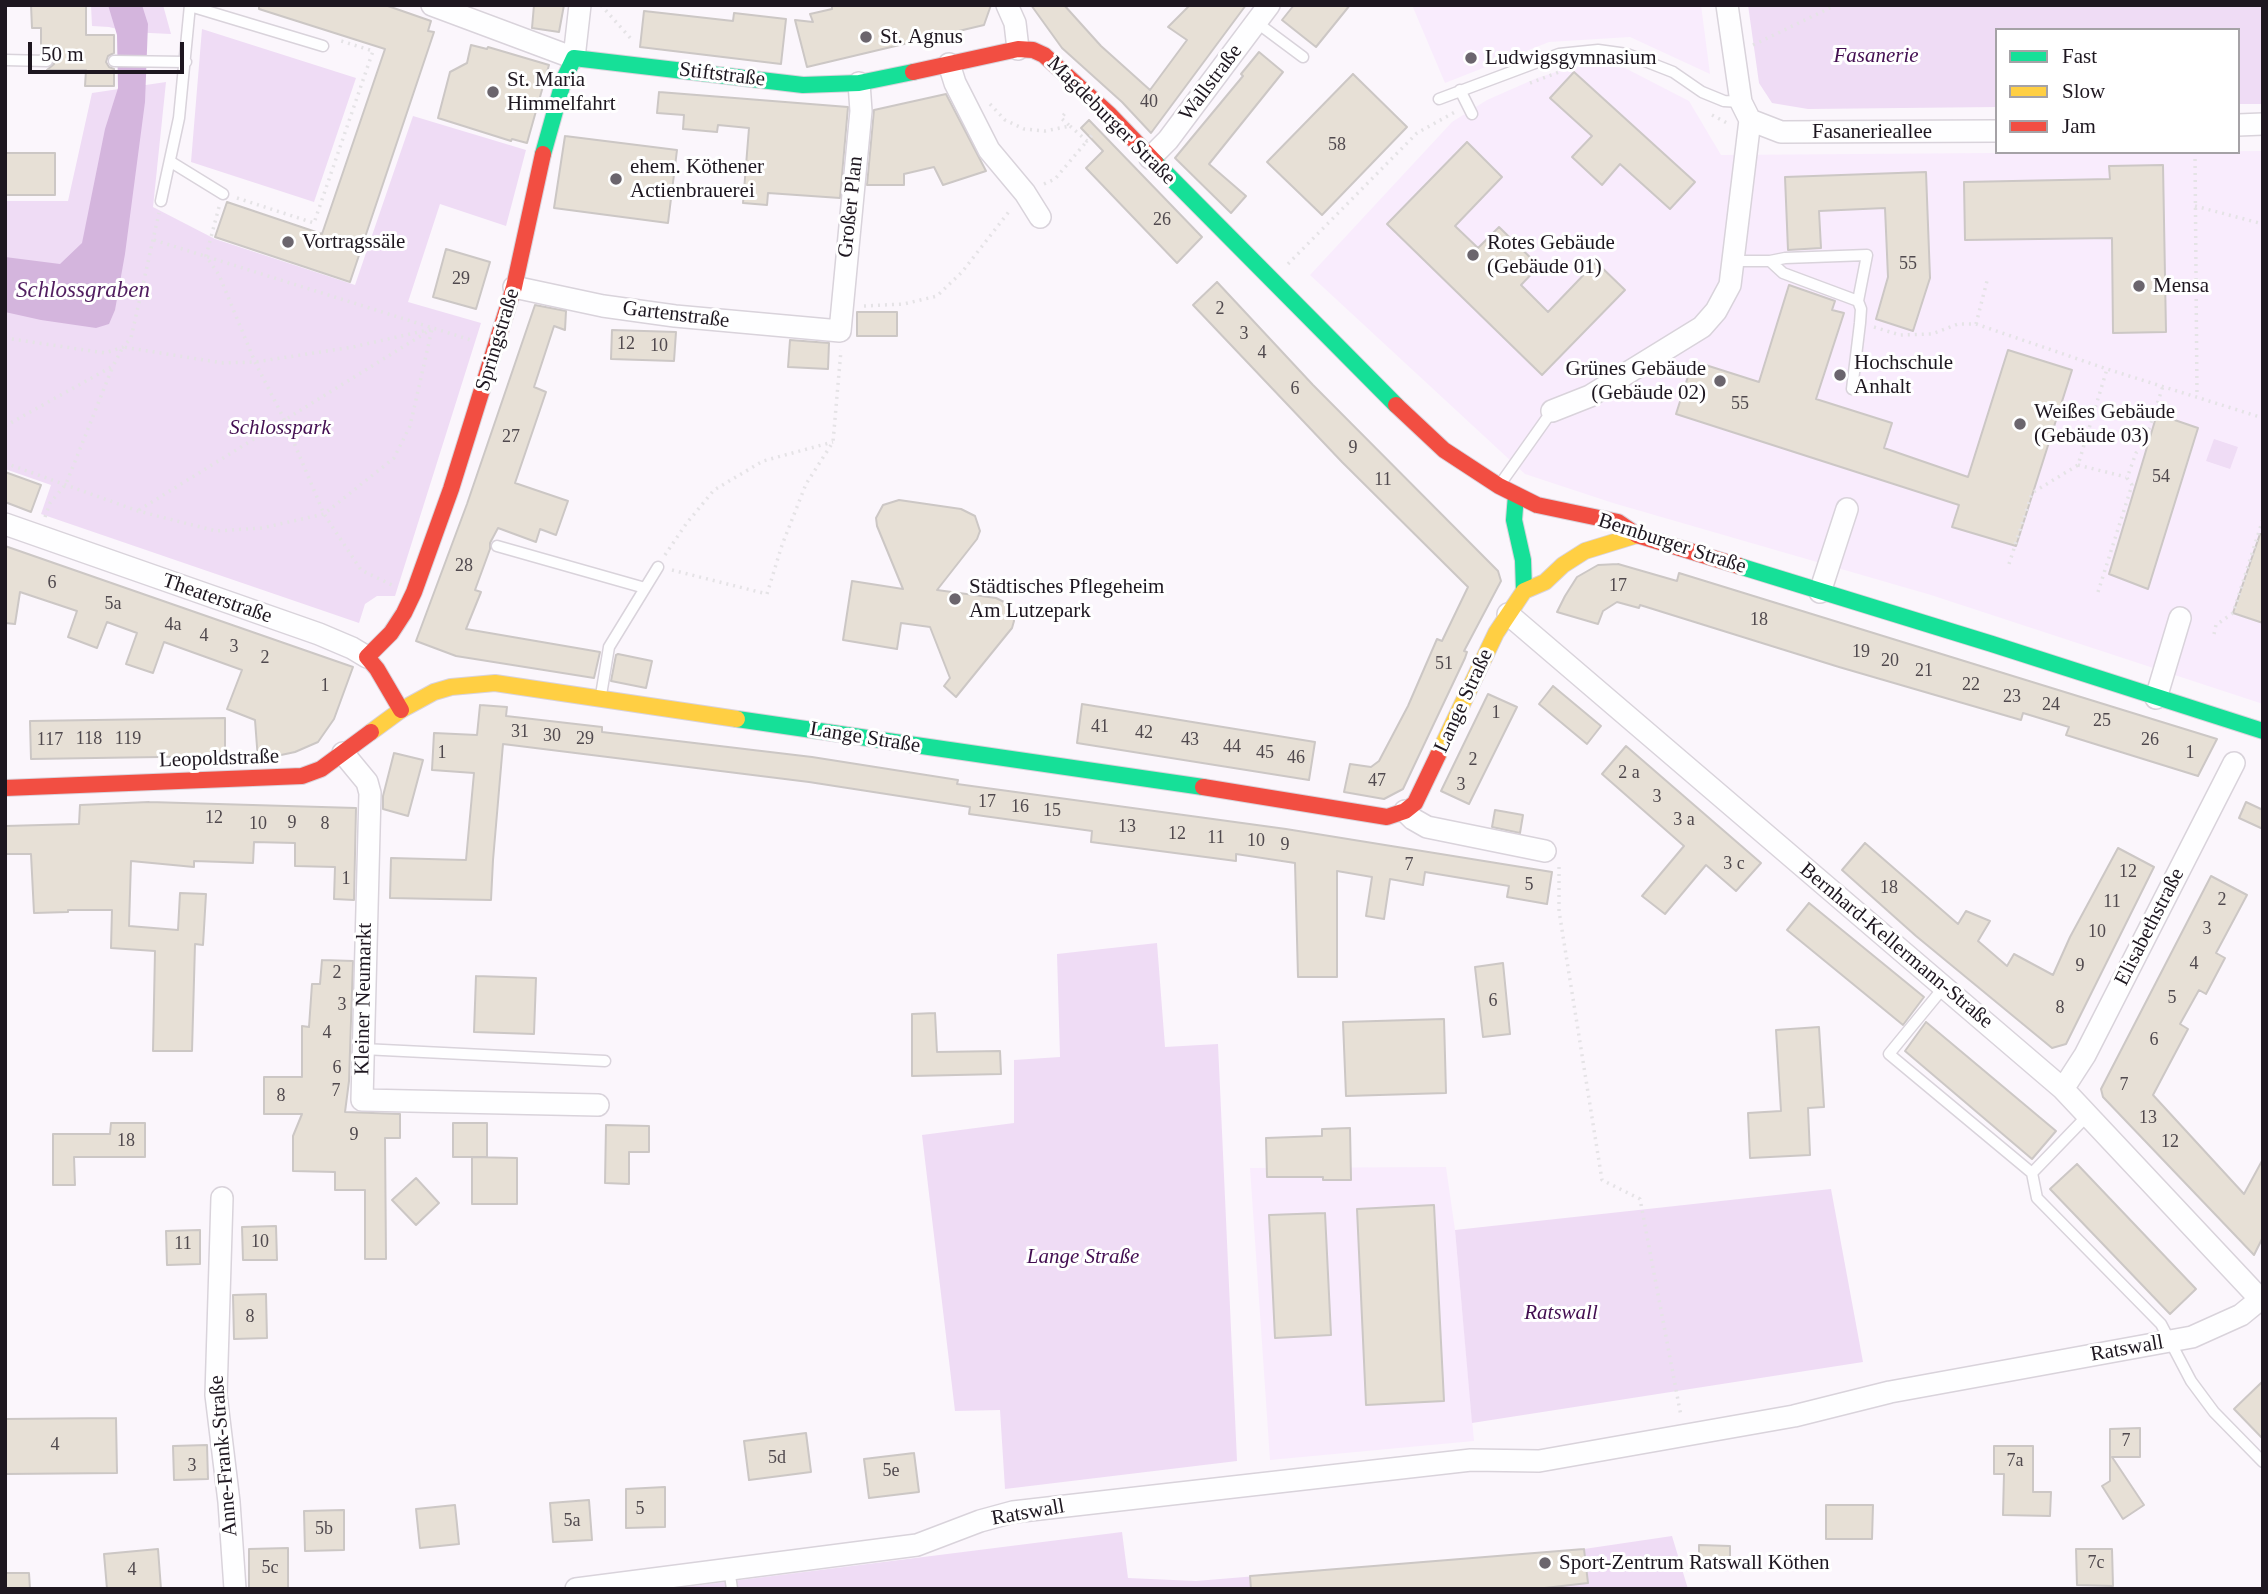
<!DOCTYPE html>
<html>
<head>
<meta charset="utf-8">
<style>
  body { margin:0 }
  #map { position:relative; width:2268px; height:1594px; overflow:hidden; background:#fbf6fc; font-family:"Times New Roman",serif }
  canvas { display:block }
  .frame { position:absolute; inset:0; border:7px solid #1e1720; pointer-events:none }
  .legend { position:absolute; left:1995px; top:28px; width:245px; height:126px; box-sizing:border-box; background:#fff; border:2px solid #a5a2a6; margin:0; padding:9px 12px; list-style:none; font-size:21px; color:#1e1720 }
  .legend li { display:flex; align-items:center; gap:14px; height:35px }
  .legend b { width:35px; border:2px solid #a5a2a6 }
  .scale { position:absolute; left:28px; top:42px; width:156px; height:32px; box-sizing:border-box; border:4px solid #1e1720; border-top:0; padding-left:9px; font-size:21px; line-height:24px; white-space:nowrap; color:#1e1720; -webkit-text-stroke:5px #fff; paint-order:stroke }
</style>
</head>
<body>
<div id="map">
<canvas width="2268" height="1594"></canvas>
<div class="frame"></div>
<ul class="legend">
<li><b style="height:9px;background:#16e098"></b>Fast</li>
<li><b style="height:9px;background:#ffcf43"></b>Slow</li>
<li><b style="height:9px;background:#f24e42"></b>Jam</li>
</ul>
<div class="scale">50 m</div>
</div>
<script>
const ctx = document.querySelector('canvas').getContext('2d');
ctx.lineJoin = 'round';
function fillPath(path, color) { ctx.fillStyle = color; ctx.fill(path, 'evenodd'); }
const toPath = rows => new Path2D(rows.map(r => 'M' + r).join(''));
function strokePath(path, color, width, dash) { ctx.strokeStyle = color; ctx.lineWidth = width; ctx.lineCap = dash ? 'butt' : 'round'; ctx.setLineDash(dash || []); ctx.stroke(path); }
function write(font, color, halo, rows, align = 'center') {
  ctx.font = font + ' "Times New Roman",serif'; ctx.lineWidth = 6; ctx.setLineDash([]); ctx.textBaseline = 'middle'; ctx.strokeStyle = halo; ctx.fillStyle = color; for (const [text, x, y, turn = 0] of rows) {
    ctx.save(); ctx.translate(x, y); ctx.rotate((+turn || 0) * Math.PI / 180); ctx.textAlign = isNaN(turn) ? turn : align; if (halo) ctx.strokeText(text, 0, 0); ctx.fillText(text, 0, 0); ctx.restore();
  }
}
fillPath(toPath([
  [1412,5,1701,5,1710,74,1630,37,1549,42,1445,83],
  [1581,64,1625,68,1689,101,1721,155,2263,151,2263,704,1931,595,1613,503,1525,474,1310,275,1452,122,1487,100,1537,78],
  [1446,1167,1455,1230,1474,1441,1270,1460,1250,1168]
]), '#f9ecfd');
fillPath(toPath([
  [91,5,163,5,171,34,129,32,109,27,92,26],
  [1748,5,2263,5,2263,104,2238,104,2238,30,1997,30,1997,107,1808,109,1772,103,1759,83],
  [202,29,356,78,314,202,191,162],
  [166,82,153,207,215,239,355,285,413,116,526,150,506,226,440,204,408,302,481,323,395,596,377,596,365,604,359,623,41,514,51,485,5,469,5,201,68,201,92,93],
  [2214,439,2238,447,2230,469,2206,461],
  [1157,943,1165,1047,1218,1044,1237,1461,1005,1489,1000,1410,955,1411,922,1135,1014,1123,1014,1060,1060,1057,1057,954],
  [1831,1189,1863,1362,1472,1423,1455,1230],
  [1122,1532,1128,1578,1196,1581,1584,1549,1672,1536,1688,1589,669,1589]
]), '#efdcf5');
fillPath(toPath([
  [108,5,142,5,148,24,145,102,125,254,115,310,109,324,96,328,41,320,5,312,5,257,60,264,82,243,105,129,118,88,117,35]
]), '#d4b5dd');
const building = toPath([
  [31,5,86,5,86,35,114,35,114,53,108,56,106,62,109,67,114,69,114,86,85,86,86,70,47,70,54,64,54,58,50,54,41,53,41,28,32,28,31,5],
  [259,5,385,5,431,21,428,31,434,32,350,282,215,237,227,202,322,234,385,49,259,9,259,5],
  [534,5,564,5,559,32,532,28,534,5],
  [832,5,991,5,984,25,807,67,795,20,813,22,810,14,832,9,832,5],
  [1031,5,1064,5,1101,46,1150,90,1187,40,1168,27,1190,5,1246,5,1151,133,1122,102,1062,48,1031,5],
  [1294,5,1350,5,1316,47,1282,20,1294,5],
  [644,11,733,21,734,13,786,19,781,64,640,47,644,11],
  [471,45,487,49,488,47,549,65,527,143,512,139,511,141,438,118,450,72,467,63,471,45],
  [1259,52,1283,72,1209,164,1246,196,1231,213,1175,158,1243,76,1241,74,1259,52],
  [1574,72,1695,182,1670,209,1620,164,1602,185,1572,157,1592,136,1550,98,1574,72],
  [1353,74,1407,127,1322,215,1267,162,1353,74],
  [659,92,848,107,840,198,768,193,767,205,743,203,749,128,718,125,717,132,683,129,684,115,657,113,659,92],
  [946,94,986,171,943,185,934,167,904,174,904,185,867,185,874,110,946,94],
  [1089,120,1202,237,1177,263,1086,168,1103,151,1081,128,1089,120],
  [565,136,677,150,668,223,554,208,565,136],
  [1467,142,1502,177,1455,226,1478,248,1499,227,1539,266,1521,285,1548,312,1596,262,1625,290,1542,375,1387,224,1467,142],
  [5,153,55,153,55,195,5,195,5,153],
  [2163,165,2166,332,2113,333,2112,238,1965,240,1964,182,2110,179,2109,166,2163,165],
  [1926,172,1930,278,1913,331,1876,319,1888,277,1885,208,1819,211,1821,248,1788,250,1785,177,1926,172],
  [446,249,490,262,476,309,433,297,446,249],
  [1217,282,1313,385,1498,571,1501,581,1464,651,1467,652,1465,658,1403,789,1384,799,1344,792,1350,764,1371,767,1379,761,1408,706,1437,639,1442,641,1468,587,1342,462,1193,305,1217,282],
  [1789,285,1835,301,1832,310,1844,313,1816,399,1892,423,1884,448,1968,477,2008,350,2072,370,2016,546,1952,527,1959,505,1676,414,1693,361,1759,382,1789,285],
  [535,305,566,311,565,330,554,326,534,387,546,392,515,483,568,501,556,535,540,529,536,542,498,528,490,543,490,549,475,590,481,592,466,629,600,652,594,678,456,656,416,641,467,504,535,305],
  [857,312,897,312,897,336,857,336,857,312],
  [612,330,676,332,674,361,611,359,612,330],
  [790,340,829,343,828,369,788,367,790,340],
  [2157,414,2198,428,2148,589,2109,574,2157,414],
  [5,472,41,485,31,512,5,502,5,472],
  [899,500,961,509,975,516,980,531,977,539,937,590,996,598,1010,605,1013,613,1014,621,1012,628,956,697,944,686,950,678,930,627,901,623,897,649,843,640,852,581,903,589,877,526,876,518,883,505,899,500],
  [2260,534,2263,534,2263,623,2233,613,2260,534],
  [5,546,353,667,334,719,318,742,295,752,258,760,255,720,227,709,242,670,164,642,153,673,126,664,137,633,107,622,97,648,68,637,77,611,20,592,15,624,5,623,5,546],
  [1618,564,1677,581,1679,573,2217,739,2198,776,2066,735,2069,727,2023,713,2021,720,1839,667,1640,605,1639,608,1617,602,1603,611,1598,624,1557,612,1565,596,1577,577,1598,565,1618,564],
  [618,654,652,661,646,688,611,681,616,655,618,654],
  [1553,686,1601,726,1587,744,1539,704,1553,686],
  [1488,694,1517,707,1469,804,1441,791,1488,694],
  [1082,704,1315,742,1309,780,1077,743,1082,704],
  [480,705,507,707,506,716,602,727,602,732,812,757,958,780,957,784,1286,829,1552,872,1547,904,1507,897,1509,886,1425,872,1423,885,1390,879,1384,919,1366,916,1372,877,1337,871,1337,977,1298,977,1295,863,1236,854,1236,861,1091,842,1092,831,969,814,970,807,809,782,503,744,493,860,491,900,390,898,391,858,466,860,474,773,432,770,434,733,477,735,480,705],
  [225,718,225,756,31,759,30,721,225,718],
  [1626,746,1761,863,1736,891,1706,865,1665,914,1642,896,1684,846,1602,774,1626,746],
  [394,753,423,760,408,816,383,809,383,796,394,753],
  [149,802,356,808,354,900,334,899,335,867,295,866,295,843,254,842,253,863,194,861,194,867,131,861,129,926,178,930,180,893,206,894,203,945,195,944,192,1051,153,1051,155,951,111,948,112,910,68,910,68,912,34,913,31,854,5,854,5,826,79,824,80,805,149,802],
  [2246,802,2263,810,2263,829,2239,818,2246,802],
  [1495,810,1523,815,1520,833,1492,827,1495,810],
  [1865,843,1958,924,1966,911,1990,921,1978,941,2007,966,2014,954,2053,975,2070,937,2118,848,2154,867,2066,1044,2052,1048,1916,936,1842,870,1865,843],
  [2211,876,2247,895,2216,953,2225,958,2206,994,2199,990,2180,1024,2188,1029,2153,1095,2244,1194,2263,1159,2263,1237,2254,1255,2103,1097,2101,1089,2211,876],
  [1809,903,1924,997,1903,1025,1787,930,1809,903],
  [322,960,353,961,349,1081,345,1112,400,1114,400,1138,385,1138,386,1259,365,1259,365,1190,335,1190,335,1172,293,1171,293,1136,302,1114,264,1114,264,1077,302,1077,302,1026,309,1027,312,984,320,984,322,960],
  [1503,963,1510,1034,1483,1037,1475,967,1503,963],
  [476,976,536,978,534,1034,474,1032,476,976],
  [935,1013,937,1052,1000,1051,1001,1074,912,1076,912,1014,935,1013],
  [1444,1019,1446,1093,1346,1096,1343,1022,1444,1019],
  [1926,1022,2056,1131,2032,1159,1905,1051,1926,1022],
  [1819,1027,1824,1107,1808,1108,1810,1155,1750,1158,1748,1113,1781,1111,1776,1030,1819,1027],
  [111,1123,145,1123,145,1157,74,1157,75,1185,53,1185,53,1134,110,1134,111,1123],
  [453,1123,487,1123,487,1157,453,1157,453,1123],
  [606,1125,649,1126,649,1152,629,1152,629,1184,605,1183,606,1125],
  [1350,1128,1351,1180,1323,1180,1323,1177,1267,1177,1266,1138,1322,1136,1322,1129,1350,1128],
  [472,1157,517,1158,517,1204,472,1204,472,1157],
  [2077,1164,2196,1289,2170,1314,2050,1189,2077,1164],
  [416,1178,439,1203,416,1225,392,1200,416,1178],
  [1434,1205,1444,1401,1366,1405,1357,1209,1434,1205],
  [1325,1213,1331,1335,1275,1338,1269,1215,1325,1213],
  [276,1226,277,1260,243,1260,242,1227,276,1226],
  [200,1230,200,1264,167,1265,166,1231,200,1230],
  [266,1294,267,1338,234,1339,233,1295,266,1294],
  [2263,1381,2263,1439,2234,1409,2263,1381],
  [116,1418,117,1473,5,1474,5,1419,116,1418],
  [2140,1428,2140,1457,2112,1457,2144,1505,2123,1519,2102,1486,2110,1481,2110,1429,2140,1428],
  [806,1433,811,1472,749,1480,744,1441,806,1433],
  [207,1445,208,1479,174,1480,173,1446,207,1445],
  [1994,1446,2033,1446,2033,1492,2051,1492,2050,1516,2003,1515,2004,1474,1994,1474,1994,1446],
  [914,1453,919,1492,869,1498,864,1459,914,1453],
  [665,1487,665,1527,626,1528,626,1489,665,1487],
  [589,1500,592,1540,553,1542,550,1503,589,1500],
  [455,1505,459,1544,420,1548,416,1509,455,1505],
  [1826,1505,1873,1505,1872,1539,1826,1539,1826,1505],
  [344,1510,344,1550,305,1551,304,1511,344,1510],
  [1699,1545,1730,1546,1730,1568,1699,1568,1699,1545],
  [288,1548,288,1588,249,1588,249,1549,288,1548],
  [158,1549,161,1589,107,1589,104,1554,158,1549],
  [1584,1549,1588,1583,1536,1589,1251,1589,1250,1576,1584,1549],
  [2076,1549,2112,1549,2113,1586,2077,1585,2076,1549],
  [5,1573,29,1573,30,1589,5,1589,5,1573]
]);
fillPath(building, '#e7e0d6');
strokePath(building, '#ccc7c5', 2);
const lane = toPath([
  [190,6,323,46],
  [1256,22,1303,57],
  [5,60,47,61],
  [114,61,186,62],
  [1460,90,1472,114],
  [1439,99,1559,54,1598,50,1627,54,1673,72,1702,92,1724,101,1741,102],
  [171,162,223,194],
  [161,201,179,118,190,5],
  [1732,261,1770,261,1783,273,1858,301,1861,309,1860,323,1852,389],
  [1770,261,1785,258,1867,255,1858,301],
  [1501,483,1552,411],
  [497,546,645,588],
  [601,695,609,647,658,567],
  [1944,987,1889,1054,2032,1173,2037,1198,2161,1324,2191,1381,2214,1412,2263,1462],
  [363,1049,605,1061],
  [2032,1173,2088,1115],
  [729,1568,732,1589]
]);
const street = toPath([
  [432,5,574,58,580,5],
  [1007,5,1015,23,1018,49],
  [1727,5,1741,102,1750,120],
  [949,64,955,83,989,150,1025,193,1040,217],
  [1750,120,1781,132,1997,131],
  [2238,125,2263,124],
  [1150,158,1168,140,1269,5],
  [514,287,603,306,675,316,840,331,861,111,859,83],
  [1552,411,1590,396,1702,327,1716,311,1730,285,1750,120],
  [5,524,319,634,352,648,367,657],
  [1820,592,1847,509],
  [1508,614,2063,1089,2263,1302],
  [2156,698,2180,618],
  [343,753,367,782,370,793,362,1100,598,1105],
  [1405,811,1413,819,1427,827,1545,851],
  [2063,1089,2085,1055,2234,763],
  [222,1198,216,1395,229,1502,235,1589],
  [576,1589,917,1545,980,1521,1013,1512,1471,1460,1539,1461,1794,1416,1890,1392,2192,1337,2241,1315,2263,1297]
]);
const fast = toPath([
  [543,154,564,79,574,58,803,85,859,83,913,72],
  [1156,163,1396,405],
  [1516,495,1514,520,1523,560,1524,591],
  [1739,566,1992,644,2263,731],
  [737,719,1203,787]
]);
const slow = toPath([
  [371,732,401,710,434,692,451,687,495,683,737,719],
  [1438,755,1496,633,1524,591,1545,582,1563,565,1585,551,1637,535]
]);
const jam = toPath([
  [913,72,1018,49,1033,50,1044,55,1110,115,1156,163],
  [1396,405,1444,450,1499,486,1537,505,1618,522,1637,535,1739,566],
  [401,710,377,669,367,657,391,633,404,613,414,592,451,489,514,287,543,154],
  [1203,787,1387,817,1405,811,1415,803,1438,755],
  [5,788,302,776,321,769,371,732]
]);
strokePath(lane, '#d9d3db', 13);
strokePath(street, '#d9d3db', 24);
strokePath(fast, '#d9d3db', 18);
strokePath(slow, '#d9d3db', 18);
strokePath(jam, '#d9d3db', 18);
strokePath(toPath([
  [601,5,632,40],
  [1753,45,1836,5],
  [1530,83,1559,72],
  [990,104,1005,120,1024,129,1045,131,1070,126,1061,118,1067,111],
  [1712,115,1727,123],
  [1070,126,1087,141,1093,134],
  [2195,152,2197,397],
  [1044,184,1055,179,1087,141],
  [237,198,314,223,373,51,338,40],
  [2195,206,2263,224],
  [219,207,206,256,219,275,255,362,284,419,324,514,361,570,392,585],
  [154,240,471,340],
  [1288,264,1417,133,1455,112],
  [864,306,904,304,937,296,962,272,1011,209],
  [1976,324,1988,277],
  [1874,327,1900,335,1932,334,1958,324,1976,324,2107,369,2263,418],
  [5,338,105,353,123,347,131,338,159,213],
  [5,426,113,366,123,347,223,363,255,362,353,347,432,329],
  [5,463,138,511,216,531,262,528,324,514,394,458,410,426,432,329],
  [2078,465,2126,477],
  [139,510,427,332],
  [45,517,50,503,66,484,113,366],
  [665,555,686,524,714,490,763,461,833,442],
  [2009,564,2032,493,2078,465,2107,369],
  [672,570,767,594,782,545,806,484,833,442,841,350],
  [2098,592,2132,485,2127,478,2136,453,2144,445,2163,386],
  [2214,634,2216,625,2233,613,2263,519],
  [1559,867,1559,911,1602,1180,1640,1199,1681,1416]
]), '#e5e3e6', 3.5, [2, 5]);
strokePath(lane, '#fefeff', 10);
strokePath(street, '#fefeff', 21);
strokePath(fast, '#16e098', 16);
strokePath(slow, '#ffcf43', 16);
strokePath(jam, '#f24e42', 16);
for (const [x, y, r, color] of [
  [866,37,7,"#6b656d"],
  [1471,58,7,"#6b656d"],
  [493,92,7,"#6b656d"],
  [616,179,7,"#6b656d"],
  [288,242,7,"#6b656d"],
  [1473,255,7,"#6b656d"],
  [2139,286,7,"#6b656d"],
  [1840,375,7,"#6b656d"],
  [1720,381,7,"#6b656d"],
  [2020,424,7,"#6b656d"],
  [955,599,7,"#6b656d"],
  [1545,1563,7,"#6b656d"]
]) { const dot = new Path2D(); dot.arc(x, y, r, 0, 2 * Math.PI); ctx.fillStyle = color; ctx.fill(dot); strokePath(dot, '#fff', 2.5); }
write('18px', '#50494e', null, [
  ["40",1149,102],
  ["58",1337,145],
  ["26",1162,220],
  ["55",1908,264],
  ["29",461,279],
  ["2",1220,309],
  ["3",1244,334],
  ["12",626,344],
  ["10",659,346],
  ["4",1262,353],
  ["6",1295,389],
  ["55",1740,404],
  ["27",511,437],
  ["9",1353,448],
  ["54",2161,477],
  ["11",1383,480],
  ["28",464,566],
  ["6",52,583],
  ["17",1618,586],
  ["5a",113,604],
  ["18",1759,620],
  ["4a",173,625],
  ["4",204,636],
  ["3",234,647],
  ["19",1861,652],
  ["2",265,658],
  ["20",1890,661],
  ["51",1444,664],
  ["21",1924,671],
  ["22",1971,685],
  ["1",325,686],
  ["23",2012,697],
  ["24",2051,705],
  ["1",1496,713],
  ["25",2102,721],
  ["41",1100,727],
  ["31",520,732],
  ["42",1144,733],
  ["30",552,736],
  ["118",89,739],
  ["119",128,739],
  ["29",585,739],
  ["117",50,740],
  ["43",1190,740],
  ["26",2150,740],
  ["44",1232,747],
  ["1",442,753],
  ["45",1265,753],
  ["1",2190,753],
  ["46",1296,758],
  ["2",1473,760],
  ["2 a",1629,773],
  ["47",1377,781],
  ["3",1461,785],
  ["3",1657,797],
  ["17",987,802],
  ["16",1020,807],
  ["15",1052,811],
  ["12",214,818],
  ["3 a",1684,820],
  ["9",292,823],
  ["10",258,824],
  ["8",325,824],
  ["13",1127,827],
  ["12",1177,834],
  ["11",1216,838],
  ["10",1256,841],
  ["9",1285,845],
  ["3 c",1734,864],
  ["7",1409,865],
  ["12",2128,872],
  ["1",346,879],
  ["5",1529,885],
  ["18",1889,888],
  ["2",2222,900],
  ["11",2112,902],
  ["3",2207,929],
  ["10",2097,932],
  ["4",2194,964],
  ["9",2080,966],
  ["2",337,973],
  ["5",2172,998],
  ["6",1493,1001],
  ["3",342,1005],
  ["8",2060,1008],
  ["4",327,1033],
  ["6",2154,1040],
  ["6",337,1068],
  ["7",2124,1085],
  ["7",336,1091],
  ["8",281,1096],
  ["13",2148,1118],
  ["9",354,1135],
  ["18",126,1141],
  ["12",2170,1142],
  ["10",260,1242],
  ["11",183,1244],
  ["8",250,1317],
  ["7",2126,1441],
  ["4",55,1445],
  ["5d",777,1458],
  ["7a",2015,1461],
  ["3",192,1466],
  ["5e",891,1471],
  ["5",640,1509],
  ["5a",572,1521],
  ["5b",324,1529],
  ["7c",2096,1563],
  ["5c",270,1568],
  ["4",132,1570]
]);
write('21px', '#1e1720', '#fff', [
  ["St. Agnus",880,37],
  ["Ludwigsgymnasium",1485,58],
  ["St. Maria",507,80],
  ["Himmelfahrt",507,104],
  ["ehem. Köthener",630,167],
  ["Actienbrauerei",630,191],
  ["Vortragssäle",302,242],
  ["Rotes Gebäude",1487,243],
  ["(Gebäude 01)",1487,267],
  ["Mensa",2153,286],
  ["Hochschule",1854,363],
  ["Anhalt",1854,387],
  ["Grünes Gebäude",1706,369,"right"],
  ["(Gebäude 02)",1706,393,"right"],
  ["Weißes Gebäude",2034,412],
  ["(Gebäude 03)",2034,436],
  ["Städtisches Pflegeheim",969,587],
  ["Am Lutzepark",969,611],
  ["Sport-Zentrum Ratswall Köthen",1559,1563]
], 'left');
write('italic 21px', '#430e51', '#fff', [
  ["Fasanerie",1876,56],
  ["Schlosspark",280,428],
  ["Lange Straße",1083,1257],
  ["Ratswall",1561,1313]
]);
write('21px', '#1e1720', '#fff', [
  ["Stiftstraße",722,75,7],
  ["Wallstraße",1211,83,-53],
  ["Magdeburger Straße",1111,121,45],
  ["Fasanerieallee",1872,132],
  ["Großer Plan",851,207,-84],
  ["Gartenstraße",676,315,7],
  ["Springstraße",498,340,-73],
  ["Bernburger Straße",1672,544,18],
  ["Theaterstraße",217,599,19],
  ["Lange Straße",1464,701,-65],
  ["Lange Straße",865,738,9],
  ["Leopoldstraße",219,759,-2],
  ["Elisabethstraße",2150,927,-63],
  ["Bernhard-Kellermann-Straße",1896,946,40],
  ["Kleiner Neumarkt",364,999,-89],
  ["Ratswall",2127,1349,-10],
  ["Anne-Frank-Straße",224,1456,-95],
  ["Ratswall",1028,1513,-10]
]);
write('italic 23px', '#511e60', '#fff', [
  ["Schlossgraben",83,291]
]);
</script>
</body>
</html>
